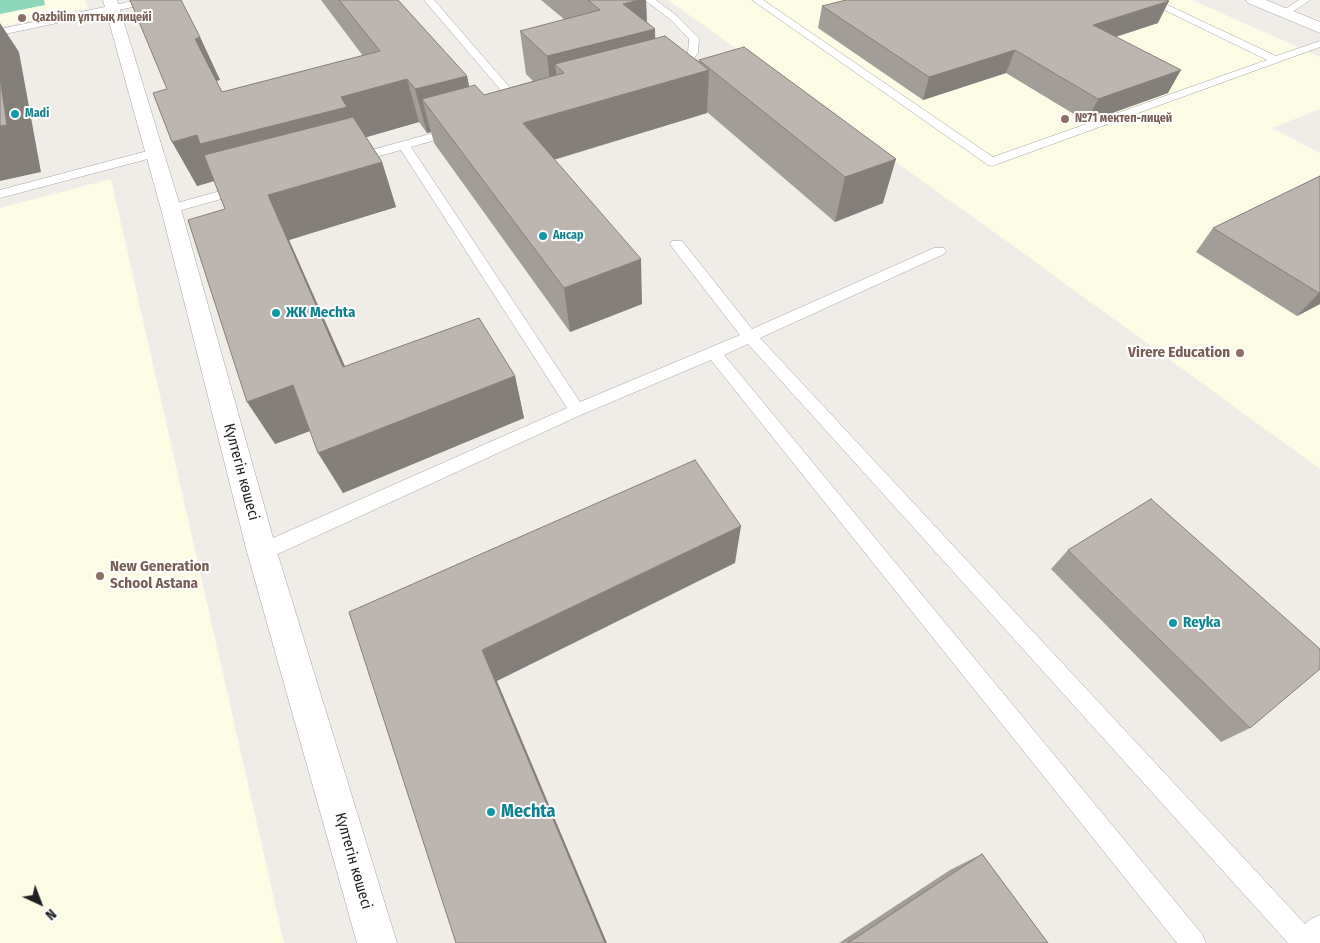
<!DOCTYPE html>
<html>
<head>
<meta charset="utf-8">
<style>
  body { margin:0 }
  #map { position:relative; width:1320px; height:943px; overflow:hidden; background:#f0ede8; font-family:"Fira Sans Condensed",sans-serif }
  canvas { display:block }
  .north { position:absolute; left:15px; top:878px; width:50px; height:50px; -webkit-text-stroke:4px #fff; paint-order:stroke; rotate:137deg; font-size:14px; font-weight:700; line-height:20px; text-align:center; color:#202020 }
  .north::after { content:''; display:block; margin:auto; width:18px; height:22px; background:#202020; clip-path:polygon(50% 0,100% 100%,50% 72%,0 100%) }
</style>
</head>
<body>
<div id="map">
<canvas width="1320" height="943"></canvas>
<div class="north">N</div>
</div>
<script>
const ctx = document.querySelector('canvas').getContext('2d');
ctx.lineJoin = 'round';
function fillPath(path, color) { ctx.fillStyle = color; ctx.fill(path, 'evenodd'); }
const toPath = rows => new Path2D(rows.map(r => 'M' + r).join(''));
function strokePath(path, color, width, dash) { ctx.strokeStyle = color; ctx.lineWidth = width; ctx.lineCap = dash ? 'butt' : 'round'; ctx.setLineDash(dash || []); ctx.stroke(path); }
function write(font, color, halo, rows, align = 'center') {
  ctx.font = font + ' "Fira Sans Condensed",sans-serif'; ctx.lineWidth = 4; ctx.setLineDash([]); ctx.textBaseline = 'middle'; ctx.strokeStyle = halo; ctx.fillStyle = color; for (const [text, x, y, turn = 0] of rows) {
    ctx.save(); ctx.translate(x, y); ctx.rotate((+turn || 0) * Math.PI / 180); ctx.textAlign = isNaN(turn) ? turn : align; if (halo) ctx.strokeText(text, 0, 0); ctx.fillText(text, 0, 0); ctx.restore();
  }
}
fillPath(toPath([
  [0,0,85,0,88,8,0,27],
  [668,0,1192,0,1320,57,1320,109,1272,128,1320,153,1320,469,1001,237],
  [111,179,284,943,0,943,0,208]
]), '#fcfce4');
fillPath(toPath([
  [0,0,44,0,45,5,0,14]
]), '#8dd7bd');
const service = toPath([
  [138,0,157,0,152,3,0,35,0,29,138,0],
  [424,0,434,0,524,104,526,106,524,108,516,108,424,0],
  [645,0,656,0,677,16,699,38,698,53,685,71,675,74,670,71,677,67,688,53,689,39,671,20,645,0],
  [752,0,763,0,993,157,1267,60,1144,0,1157,0,1276,56,1320,41,1320,47,992,166,988,165,752,0],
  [1299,0,1310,0,1288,15,1282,15,1282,11,1299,0],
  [455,127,459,129,461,131,459,133,411,147,580,402,740,335,672,247,670,244,672,241,682,241,752,329,934,248,944,248,946,251,944,254,760,338,1305,924,1311,919,1320,915,1320,943,1288,943,748,344,724,355,1202,934,1206,943,1177,943,711,360,583,414,269,558,262,560,255,558,253,552,255,546,567,408,401,150,354,163,348,159,350,156,455,127],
  [155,149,161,153,159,156,0,198,0,190,155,149],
  [242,185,246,186,248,189,246,192,171,213,164,209,166,206,242,185]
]);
const minor = toPath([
  [103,0,117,0,181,209,277,552,397,943,357,943,247,552,161,209,103,0],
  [1246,0,1266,0,1320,22,1320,33,1248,3,1246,0]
]);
strokePath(service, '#a4a4a4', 1);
strokePath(minor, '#a4a4a4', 1);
fillPath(service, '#fff');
fillPath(minor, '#fff');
fillPath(toPath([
  [321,0,398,0,467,76,469,87,484,95,533,81,526,74,520,31,565,20,541,0,646,0,647,22,655,29,655,38,699,61,699,60,883,203,835,222,707,112,707,113,554,160,642,304,570,332,434,143,431,132,427,133,419,122,366,137,382,162,396,207,289,240,345,366,515,376,524,418,343,493,310,431,275,444,225,209,214,181,197,186,167,89,200,37,220,80,216,81,222,92,363,56],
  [822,6,1158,23,1116,37,1168,93,1087,122,1006,73,923,100,818,28],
  [1320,176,1320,304,1297,316,1196,252,1213,228],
  [1068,550,1250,728,1221,742,1051,569],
  [982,854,1048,943,839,943,950,870]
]), '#a39d97');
fillPath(toPath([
  [639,0,646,0,647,31,655,29,656,71,564,73,555,64,559,97,552,99,547,56,623,4],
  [1169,1,1158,23,1083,47,1093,25],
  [0,23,19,52,41,172,0,181],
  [200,37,220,80,215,81,195,39],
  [1015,50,1006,73,923,100,929,77],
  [709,70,707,113,529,167,523,123],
  [1181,70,1168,93,1087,122,1098,99],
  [467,76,476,119,422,99,431,132,427,133,415,89],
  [407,79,419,122,197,186,172,142],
  [896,159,883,203,835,222,845,177],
  [382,162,396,207,289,240,364,410,343,367,268,195],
  [641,259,642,304,570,332,564,288],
  [1320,292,1320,304,1297,316,1319,293],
  [515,376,524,418,343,493,318,453],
  [293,385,318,428,275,444,247,402],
  [741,526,735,563,497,681,607,943,605,943,482,650]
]), '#847f7b');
const building = toPath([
  [130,0,181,0,200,37,195,39,222,92,380,51,339,0,398,0,467,76,415,89,407,79,341,97,347,107,200,144,197,135,172,142,153,93,167,89,130,0],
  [588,0,639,0,623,4,655,29,547,56,520,31,600,10,588,0],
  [846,0,1166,0,1169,1,1093,25,1181,70,1098,99,1015,50,929,77,822,6,846,0],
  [665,36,709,70,523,123,641,259,564,288,422,99,475,85,484,95,564,73,555,64,665,36],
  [744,47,896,159,845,177,699,60,744,47],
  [0,78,7,125,0,126,0,78],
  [353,117,382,162,268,195,343,367,479,318,515,376,318,453,293,385,247,402,188,220,225,209,204,155,353,117],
  [1320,176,1320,292,1319,293,1213,228,1320,176],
  [695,460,741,526,482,650,605,943,456,943,349,612,695,460],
  [1151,499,1320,649,1320,669,1250,728,1068,550,1151,499],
  [982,854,1048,943,848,943,982,854]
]);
fillPath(building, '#bdb6b0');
strokePath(building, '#847f7b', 1);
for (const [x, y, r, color] of [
  [22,18,5,"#8d6e63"],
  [15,114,5,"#0f9aa8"],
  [1065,119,5,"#8d6e63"],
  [543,236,5,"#0f9aa8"],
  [276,313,5,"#0f9aa8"],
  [1240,353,5,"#8d6e63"],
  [100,576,5,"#8d6e63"],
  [1173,623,5,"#0f9aa8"],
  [491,812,5,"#0f9aa8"]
]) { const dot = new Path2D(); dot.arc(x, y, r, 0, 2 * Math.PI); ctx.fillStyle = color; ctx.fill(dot); strokePath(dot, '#fff', 2); }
write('bold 12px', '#785e54', '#fff', [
  ["Qazbilim ұлттық лицейі",32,18],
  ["№71 мектеп-лицей",1075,119]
], 'left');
write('bold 12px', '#0d838f', '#fff', [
  ["Madi",25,114],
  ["Ансар",553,236]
], 'left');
write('bold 15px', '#0d838f', '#fff', [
  ["ЖК Mechta",286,313],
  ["Reyka",1183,623]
], 'left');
write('bold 15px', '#785e54', '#fff', [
  ["Virere Education",1230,353],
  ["New Generation",110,567,"left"],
  ["School Astana",110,584,"left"]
], 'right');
write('15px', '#202020', '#fff', [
  ["Күлтегін көшесі",241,472,75],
  ["Күлтегін көшесі",353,861,74]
]);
write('bold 18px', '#0d838f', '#fff', [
  ["Mechta",501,812]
], 'left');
</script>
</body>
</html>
